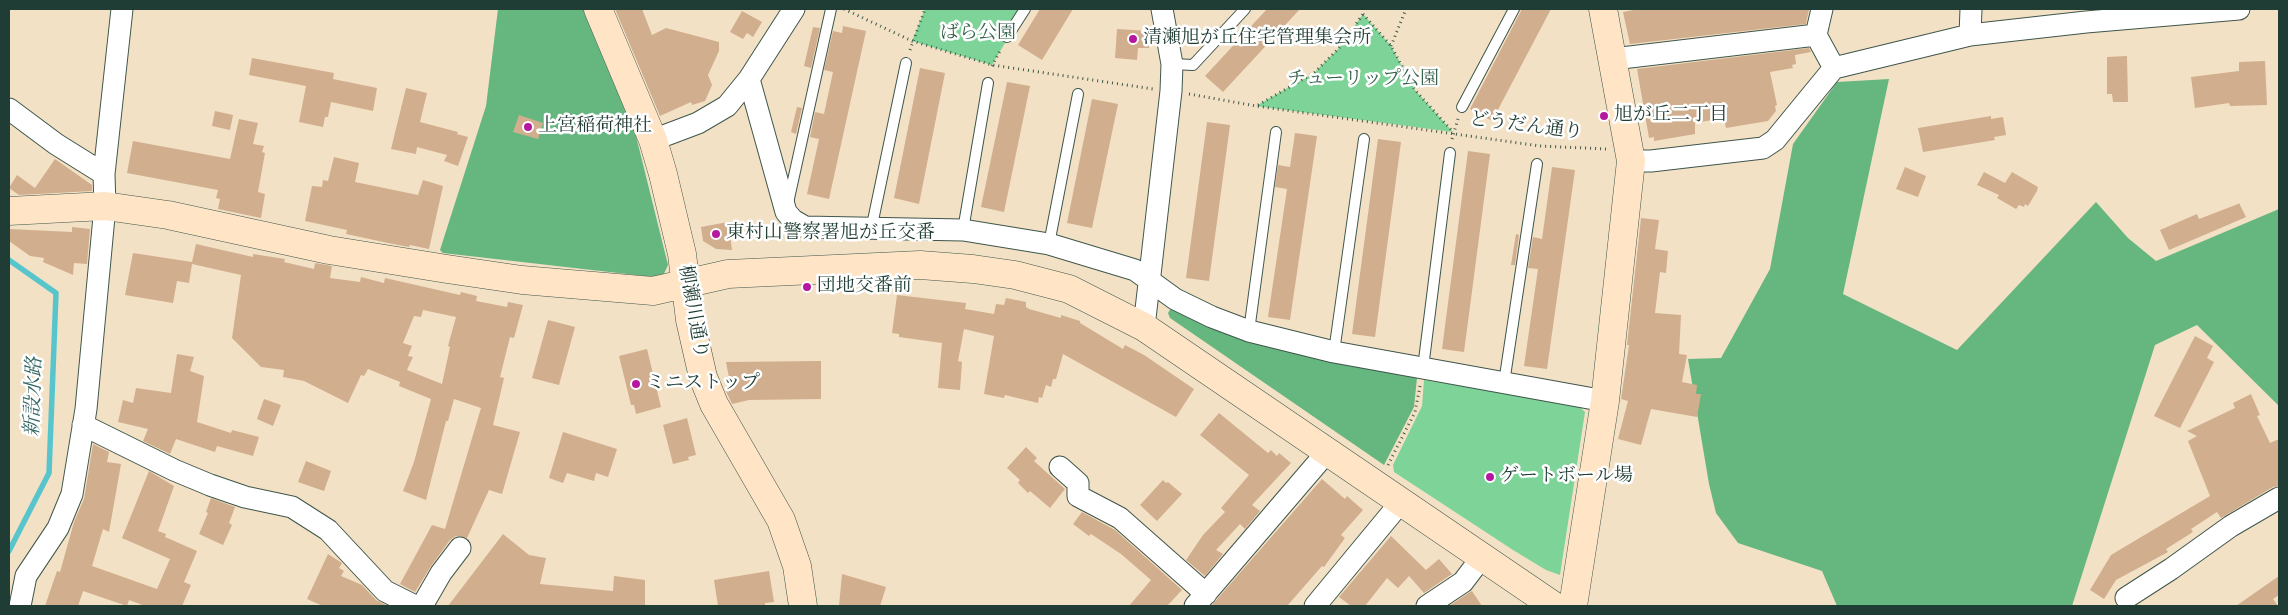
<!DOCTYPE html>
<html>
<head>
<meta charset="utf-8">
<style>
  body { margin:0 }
  #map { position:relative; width:2288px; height:615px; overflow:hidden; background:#f3e1c6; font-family:"IM FELL DW Pica",serif }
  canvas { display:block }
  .frame { position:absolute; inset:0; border:10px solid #1f3d34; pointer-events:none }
</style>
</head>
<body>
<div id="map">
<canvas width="2288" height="615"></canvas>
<div class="frame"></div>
</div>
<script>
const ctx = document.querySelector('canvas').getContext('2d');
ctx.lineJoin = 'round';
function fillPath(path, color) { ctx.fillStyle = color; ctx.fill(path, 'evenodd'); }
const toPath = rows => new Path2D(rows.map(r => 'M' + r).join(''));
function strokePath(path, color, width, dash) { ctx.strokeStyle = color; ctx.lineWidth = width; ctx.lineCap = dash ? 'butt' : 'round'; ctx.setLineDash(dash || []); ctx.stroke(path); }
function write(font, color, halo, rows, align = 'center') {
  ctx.font = font + ' "IM FELL DW Pica","Noto Serif JP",serif'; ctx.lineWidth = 5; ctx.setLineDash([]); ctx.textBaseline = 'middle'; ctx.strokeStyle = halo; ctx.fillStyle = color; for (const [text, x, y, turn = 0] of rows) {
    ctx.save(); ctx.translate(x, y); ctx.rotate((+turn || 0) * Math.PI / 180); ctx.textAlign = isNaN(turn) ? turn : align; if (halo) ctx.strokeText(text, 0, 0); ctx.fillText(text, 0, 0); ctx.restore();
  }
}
fillPath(toPath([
  [925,9,1025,9,992,65,912,41],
  [1363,14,1391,46,1415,90,1453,132,1256,106,1314,73,1339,48],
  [1424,380,1578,405,1585,412,1560,575,1546,570,1513,550,1394,472,1393,465,1422,406]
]), '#7ed498');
fillPath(toPath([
  [498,9,585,9,614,73,635,132,668,265,662,278,443,253,440,250,486,106],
  [1889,79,1843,294,1957,350,2096,202,2128,238,2156,261,2279,209,2279,406,2197,325,2155,345,2072,606,1837,606,1822,571,1738,543,1716,513,1709,484,1688,359,1721,358,1770,269,1793,144,1837,82],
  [1171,308,1308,352,1417,378,1414,407,1384,465,1170,318,1168,313]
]), '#66b680');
strokePath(toPath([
  [9,260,56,293,49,473,9,551]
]), '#58c5cd', 5.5);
fillPath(toPath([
  [615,9,642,9,652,35,666,28,719,42,719,51,708,75,712,85,705,101,692,105,691,102,660,116],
  [1040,9,1073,9,1042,60,1018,45],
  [1267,9,1300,9,1223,92,1205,76],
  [1522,9,1551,9,1492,121,1470,109],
  [1639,9,1809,9,1806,24,1630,44,1623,12],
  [742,11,762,22,753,37,747,33,743,39,730,32],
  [843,26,866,31,829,199,807,194,819,139,810,137,815,112,824,114,833,72,824,70,833,31,842,33],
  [813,27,820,28,811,68,804,66],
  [1117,29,1150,31,1149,48,1138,48,1137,60,1115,58],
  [1809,48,1811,52,1795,55,1796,64,1792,65,1793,68,1770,72,1777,105,1775,106,1776,111,1768,121,1726,128,1724,118,1695,123,1695,134,1654,141,1654,137,1649,138,1637,69],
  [2127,56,2128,102,2113,102,2112,94,2107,94,2107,57],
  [252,58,334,73,333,79,377,88,373,111,331,102,328,117,325,117,323,127,299,122,306,86,249,75],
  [2265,61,2267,105,2230,106,2229,103,2195,108,2191,77,2239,71,2239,62],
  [920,68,945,73,919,204,894,198],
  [1007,82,1030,86,1004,212,981,207],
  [406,88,427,93,420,122,458,132,457,134,468,137,458,166,444,161,447,155,417,147,416,154,391,149],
  [1092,99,1118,104,1092,228,1067,223],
  [797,107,802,108,796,134,791,132],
  [215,111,233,115,230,130,212,126],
  [519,115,543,123,538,139,513,132],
  [1991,116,1991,119,2003,117,2006,135,1994,137,1995,140,1923,152,1918,128],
  [239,119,258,123,253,144,264,146,262,152,265,153,258,192,265,194,261,218,218,209,220,199,216,198,218,190,127,173,133,141,230,159],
  [1207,122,1230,125,1209,281,1186,278],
  [1295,133,1317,136,1290,320,1268,317,1287,189,1275,187,1278,165,1290,167],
  [1378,139,1401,142,1375,337,1352,334],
  [1468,151,1490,154,1464,352,1442,349],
  [334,157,359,163,355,182,418,195,423,180,443,186,429,249,410,245,409,247,393,244,346,234,347,230,305,221,312,186,322,187,323,180,328,181],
  [55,159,92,185,92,191,19,195,9,188,17,175,35,188],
  [1552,167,1575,170,1547,369,1524,366,1538,269,1528,268,1533,237,1542,239],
  [1905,167,1926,176,1918,197,1896,189],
  [1984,172,2005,183,2012,172,2038,187,2037,191,2028,206,2025,204,2024,207,2019,205,2016,209,1997,198,1999,195,1977,185],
  [2238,204,2239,203,2246,217,2244,218,2169,250,2160,230,2197,214,2199,219],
  [1641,218,1659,220,1655,249,1668,251,1666,273,1660,272,1655,313,1681,315,1679,354,1687,355,1682,382,1697,385,1696,394,1701,394,1697,417,1651,409,1641,445,1618,439,1628,401,1621,399,1629,345,1627,345],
  [728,222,732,250,716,249,703,241,701,227],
  [72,227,90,229,87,264,74,263,73,275,43,262,44,258,30,256,9,241,9,229,72,232],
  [1516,234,1519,235,1515,265,1511,265],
  [196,244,253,257,253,254,285,259,284,262,314,269,315,263,332,266,330,278,360,282,361,277,384,283,385,278,460,295,461,292,477,296,476,301,507,307,508,302,523,305,514,338,510,337,500,377,504,378,493,425,520,432,502,494,489,490,467,538,456,536,450,540,431,566,415,592,400,584,432,525,445,529,481,408,454,399,448,421,446,421,426,500,403,491,414,462,431,399,399,386,400,382,368,369,364,376,361,375,348,403,304,381,283,377,284,370,261,367,232,338,241,275,192,264,189,283,177,281,173,303,125,295,133,253,192,262],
  [423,310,456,317,448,346,450,347,442,384,407,370,413,357,408,356,412,346,403,343,414,316,421,317],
  [897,295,966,303,965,309,994,314,996,304,1004,305,1006,298,1026,302,1026,307,1029,309,1061,318,1061,315,1080,321,1080,323,1123,349,1125,345,1144,355,1194,389,1176,417,1063,354,1056,379,1053,379,1051,387,1046,385,1042,398,1039,397,1038,403,1005,395,1004,398,984,394,994,336,964,329,958,361,962,362,960,390,938,388,942,343,899,337,899,334,892,333],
  [548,320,575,327,559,385,532,378],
  [2195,336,2213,346,2207,358,2214,362,2180,428,2154,416],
  [647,349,661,407,636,414,634,405,631,405,619,356],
  [177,354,194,357,190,371,204,376,197,422,231,433,232,430,259,437,253,456,217,446,215,452,176,439,170,454,143,441,148,429,118,422,123,400,133,403,136,388,171,393],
  [821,361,821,399,749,400,732,404,725,389,731,388,726,362],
  [2251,394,2260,415,2257,416,2270,443,2279,439,2279,486,2273,487,2221,518,2217,512,2191,529,2193,532,2166,549,2168,552,2116,580,2104,599,2090,590,2111,555,2210,496,2188,441,2197,436,2187,431,2235,408,2233,403],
  [264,399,281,405,273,426,257,419],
  [1219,413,1268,453,1271,450,1277,456,1279,453,1291,463,1252,505,1260,511,1245,529,1240,524,1216,550,1223,554,1205,576,1186,560,1203,535,1225,512,1221,508,1249,475,1200,435],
  [687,418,696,455,688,457,689,460,673,464,663,425],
  [563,432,617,449,608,477,596,473,594,481,567,473,563,483,549,478],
  [93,444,109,452,107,462,121,464,109,532,103,529,92,566,157,589,170,559,122,538,149,471,174,486,158,531,166,534,165,537,197,551,184,582,191,585,182,606,145,606,129,600,127,606,83,591,78,606,45,606,57,571,60,572,74,522,84,499],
  [1026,447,1037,458,1034,461,1065,489,1050,508,1030,491,1028,493,1018,483,1020,480,1007,468],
  [306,461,331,471,324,491,298,482],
  [1322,479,1345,499,1347,496,1363,510,1341,535,1345,538,1324,567,1322,566,1287,606,1211,606],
  [1163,480,1166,483,1168,482,1182,494,1157,521,1140,505],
  [211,498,235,507,229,523,232,525,223,545,199,534,208,513,206,512],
  [1082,512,1115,530,1182,590,1167,606,1129,606,1151,580,1121,554,1091,534,1089,536,1073,524],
  [503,534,529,555,546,558,540,584,613,591,614,576,645,580,645,606,448,606],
  [1391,536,1426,570,1439,559,1452,574,1424,593,1409,576,1398,588,1387,578,1365,606,1351,606,1339,597],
  [328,554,342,563,339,568,344,571,341,576,362,585,376,600,388,606,323,606,307,599],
  [769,571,774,602,765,603,765,606,718,606,714,580],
  [842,574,886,587,880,606,839,606],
  [2279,576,2279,595,2273,599,2278,606,2236,606],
  [1472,591,1482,606,1449,606,1470,592]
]), '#d1ae8d');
const lane = toPath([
  [1007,37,1025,9],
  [1172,64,1193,65,1245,9],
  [1462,107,1514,9],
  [788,203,831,9],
  [871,230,906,63],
  [963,230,988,83],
  [1049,244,1078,94],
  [1249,331,1276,132],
  [1334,352,1364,139],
  [1423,368,1450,153],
  [1504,383,1537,164]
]);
const street = toPath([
  [1822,9,1816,35,1834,68],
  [1970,35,1971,9],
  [1613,59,1816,35],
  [749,79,786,212,793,220,805,227,963,230,1049,244,1135,270,1175,299,1212,317,1249,331,1334,352,1605,401],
  [9,109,56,144,104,174],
  [653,140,698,123,727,106,749,79,794,9],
  [1631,161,1651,161,1763,148,1775,140,1834,68,1970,35,2086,22,2239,9],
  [1144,327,1171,91,1172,64,1162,9],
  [83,425,174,470,210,485,245,497,292,507,328,530,385,591,415,606],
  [1060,467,1078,483,1078,496,1120,518,1206,594],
  [2126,598,2171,569,2231,526,2279,498],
  [20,606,26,576,58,528,72,494,86,409,105,206,104,174,122,9],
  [422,606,441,573,460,548],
  [1195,606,1327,452],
  [1315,606,1401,502],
  [1427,606,1463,582,1482,557]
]);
const secondary = toPath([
  [598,9,653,140,663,174,682,254,690,320,703,377,714,404,781,520,797,566,803,606],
  [9,211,105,206,168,215,329,250,447,269,522,280,653,291,728,274,920,265,973,269,1015,275,1069,289,1144,327,1554,606],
  [1573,606,1605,401,1631,161,1603,9]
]);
strokePath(lane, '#3f564a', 12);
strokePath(street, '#3f564a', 23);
strokePath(secondary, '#3f564a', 29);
strokePath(toPath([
  [844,9,912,41,992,65,1153,89],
  [1363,9,1363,14,1391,46,1415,90,1453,132],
  [1391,46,1406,9],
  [910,50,925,9],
  [992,66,1001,49],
  [1189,94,1256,106,1540,146,1606,149],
  [1258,105,1314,73,1339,48,1363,14],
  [1452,139,1458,119],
  [1388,465,1415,412,1420,386]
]), '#3f564a', 3, [1, 4]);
strokePath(lane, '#fff', 10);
strokePath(street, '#fff', 21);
strokePath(secondary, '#ffe4c6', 28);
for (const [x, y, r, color] of [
  [1133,39,5,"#b5179e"],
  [1604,116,5,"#b5179e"],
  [528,127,5,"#b5179e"],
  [716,234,5,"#b5179e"],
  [807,287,5,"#b5179e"],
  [636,384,5,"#b5179e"],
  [1490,477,5,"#b5179e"]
]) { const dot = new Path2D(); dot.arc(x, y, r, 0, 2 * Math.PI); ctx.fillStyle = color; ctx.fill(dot); strokePath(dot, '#fff', 2); }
write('19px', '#37634d', '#fff', [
  ["ばら公園",978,34],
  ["チューリップ公園",1363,80]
]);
write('19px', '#1f3d34', '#fff', [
  ["清瀬旭が丘住宅管理集会所",1143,39],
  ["旭が丘二丁目",1614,116],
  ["上宮稲荷神社",538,127],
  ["東村山警察署旭が丘交番",726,234],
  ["団地交番前",817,287],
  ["ミニストップ",646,384],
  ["ゲートボール場",1500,477]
], 'left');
write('19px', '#1f3d34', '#fff', [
  ["どうだん通り",1526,127,7],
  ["柳瀬川通り",692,312,80]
]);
write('italic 20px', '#306662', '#fff', [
  ["新設水路",35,397,-88]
]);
</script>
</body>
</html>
